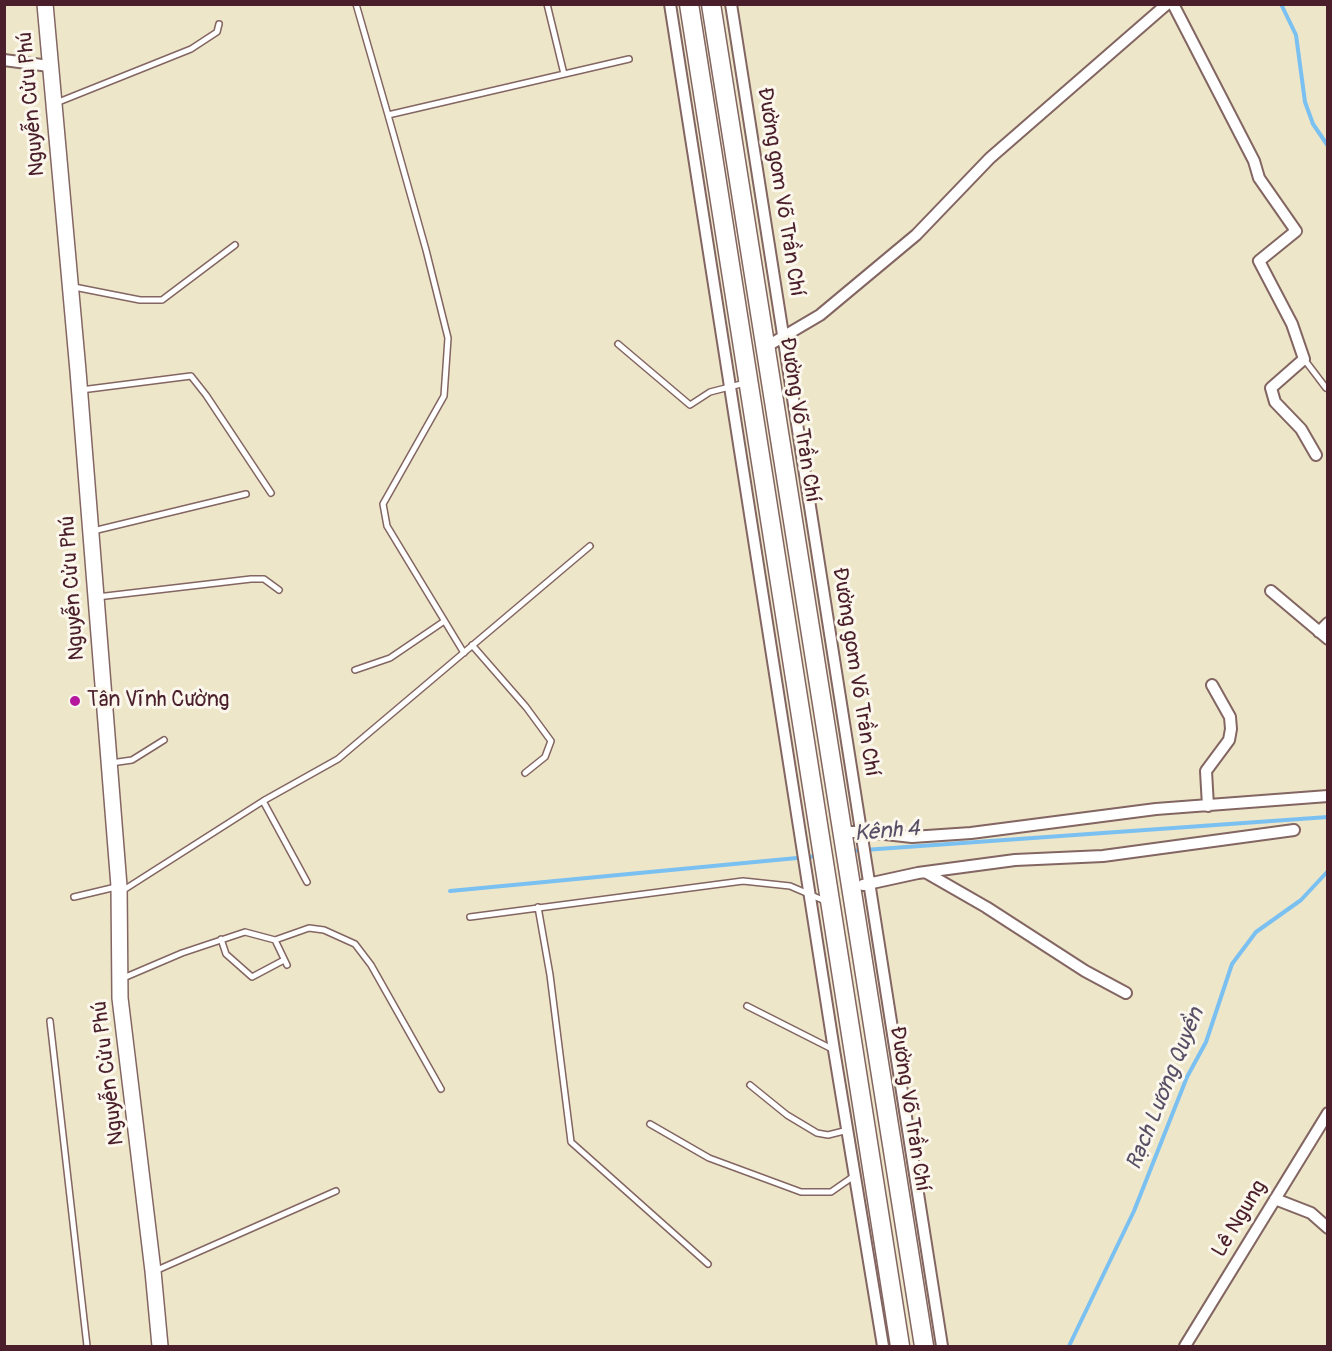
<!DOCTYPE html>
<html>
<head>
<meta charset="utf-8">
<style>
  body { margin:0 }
  #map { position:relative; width:1332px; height:1351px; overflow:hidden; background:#ede6c9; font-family:Pangolin,sans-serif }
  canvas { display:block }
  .frame { position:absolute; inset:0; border:6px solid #4a1f2b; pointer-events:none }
</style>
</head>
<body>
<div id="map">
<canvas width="1332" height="1351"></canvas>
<div class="frame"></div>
</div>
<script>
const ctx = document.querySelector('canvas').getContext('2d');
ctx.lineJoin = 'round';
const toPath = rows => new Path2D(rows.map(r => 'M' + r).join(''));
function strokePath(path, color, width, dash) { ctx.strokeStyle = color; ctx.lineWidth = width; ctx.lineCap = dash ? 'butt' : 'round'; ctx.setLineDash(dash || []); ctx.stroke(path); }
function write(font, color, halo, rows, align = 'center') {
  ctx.font = font + ' Pangolin,sans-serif'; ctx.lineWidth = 6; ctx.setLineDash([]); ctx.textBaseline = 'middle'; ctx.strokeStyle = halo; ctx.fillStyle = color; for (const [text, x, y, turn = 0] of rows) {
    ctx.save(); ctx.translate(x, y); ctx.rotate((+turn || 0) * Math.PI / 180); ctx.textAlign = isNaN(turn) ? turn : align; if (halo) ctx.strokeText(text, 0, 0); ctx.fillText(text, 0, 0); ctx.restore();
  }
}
strokePath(toPath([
  [1281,4,1296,35,1305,102,1313,124,1328,146],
  [850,851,1328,817],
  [450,891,818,856],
  [1069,1346,1134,1211,1187,1077,1206,1042,1232,964,1256,932,1301,900,1328,871]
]), '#7ac0f1', 4);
const service = toPath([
  [356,4,388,115,629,59],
  [547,4,564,74],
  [56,103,191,49,217,32,219,24],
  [388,115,426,250,448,338,444,396,383,504,387,526,464,653],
  [74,287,140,300,162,300,235,245],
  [618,344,690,405,710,392,745,383],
  [1304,359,1326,388],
  [81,390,191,376,206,395,271,493],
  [93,531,246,494],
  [97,597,251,579,264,579,279,590],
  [472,645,526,707,551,741,545,757,525,773],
  [355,670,390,658,443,622],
  [111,763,132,760,164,740],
  [263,801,307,882],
  [122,891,263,801,338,759,590,546],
  [74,897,116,887],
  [538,907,550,975,571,1142,708,1264],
  [470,917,743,881,790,886,825,901],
  [221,939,226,954,252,977,284,960],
  [275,940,309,928,324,930,355,944,371,965,441,1089],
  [121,979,182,953,245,932,275,940,287,965],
  [747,1006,834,1050],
  [50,1021,87,1346],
  [750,1085,787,1115,817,1133,828,1135,848,1130],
  [650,1124,709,1158,801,1192,831,1192,854,1176],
  [155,1271,336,1191]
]);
const minor = toPath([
  [670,4,834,1050,883,1346],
  [731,4,942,1346],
  [1173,4,1254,161,1259,178,1296,231,1259,261,1292,324,1304,359,1271,388,1275,402,1301,429,1316,455],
  [4,60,49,66],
  [764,348,820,315,916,235,990,158,1167,4],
  [1271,591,1328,639],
  [1319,632,1328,623],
  [1208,806,1206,771,1229,740,1231,729,1230,717,1212,685],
  [843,832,867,832,912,837,971,833,1156,809,1328,796],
  [925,872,986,907,1085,971,1126,993],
  [863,885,918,873,1015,860,1103,856,1294,830],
  [1275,1199,1311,1213,1328,1228],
  [1185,1346,1328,1113]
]);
const secondary = toPath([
  [45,4,78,371,119,886,120,998,153,1271,160,1346]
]);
const trunk = toPath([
  [689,4,900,1346],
  [711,4,924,1346]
]);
strokePath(service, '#836562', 8);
strokePath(minor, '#836562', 14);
strokePath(secondary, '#836562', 18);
strokePath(trunk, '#836562', 21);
strokePath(service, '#fff', 5);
strokePath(minor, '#fff', 10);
strokePath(secondary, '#fff', 15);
strokePath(trunk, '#fff', 18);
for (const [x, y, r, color] of [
  [75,701,6,"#b5179e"]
]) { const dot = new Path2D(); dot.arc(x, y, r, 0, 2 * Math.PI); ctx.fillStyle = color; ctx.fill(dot); strokePath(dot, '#fbf7ec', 2); }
write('21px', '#4a1f2b', '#fbf7ec', [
  ["Nguyễn Cửu Phú",32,104,-95],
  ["Đường gom Võ Trần Chí",780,192,81],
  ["Đường Võ Trần Chí",799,420,81],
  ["Nguyễn Cửu Phú",73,588,-94],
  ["Đường gom Võ Trần Chí",855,672,81],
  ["Nguyễn Cửu Phú",109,1073,-97],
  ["Đường Võ Trần Chí",909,1109,81],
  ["Lê Ngung",1240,1219,-59]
]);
write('21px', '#4a1f2b', '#fbf7ec', [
  ["Tân Vĩnh Cường",87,701]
], 'left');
write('italic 22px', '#584f66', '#fbf7ec', [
  ["Kênh 4",887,832,-5],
  ["Rạch Lương Quyền",1166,1089,-68]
]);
</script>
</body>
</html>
